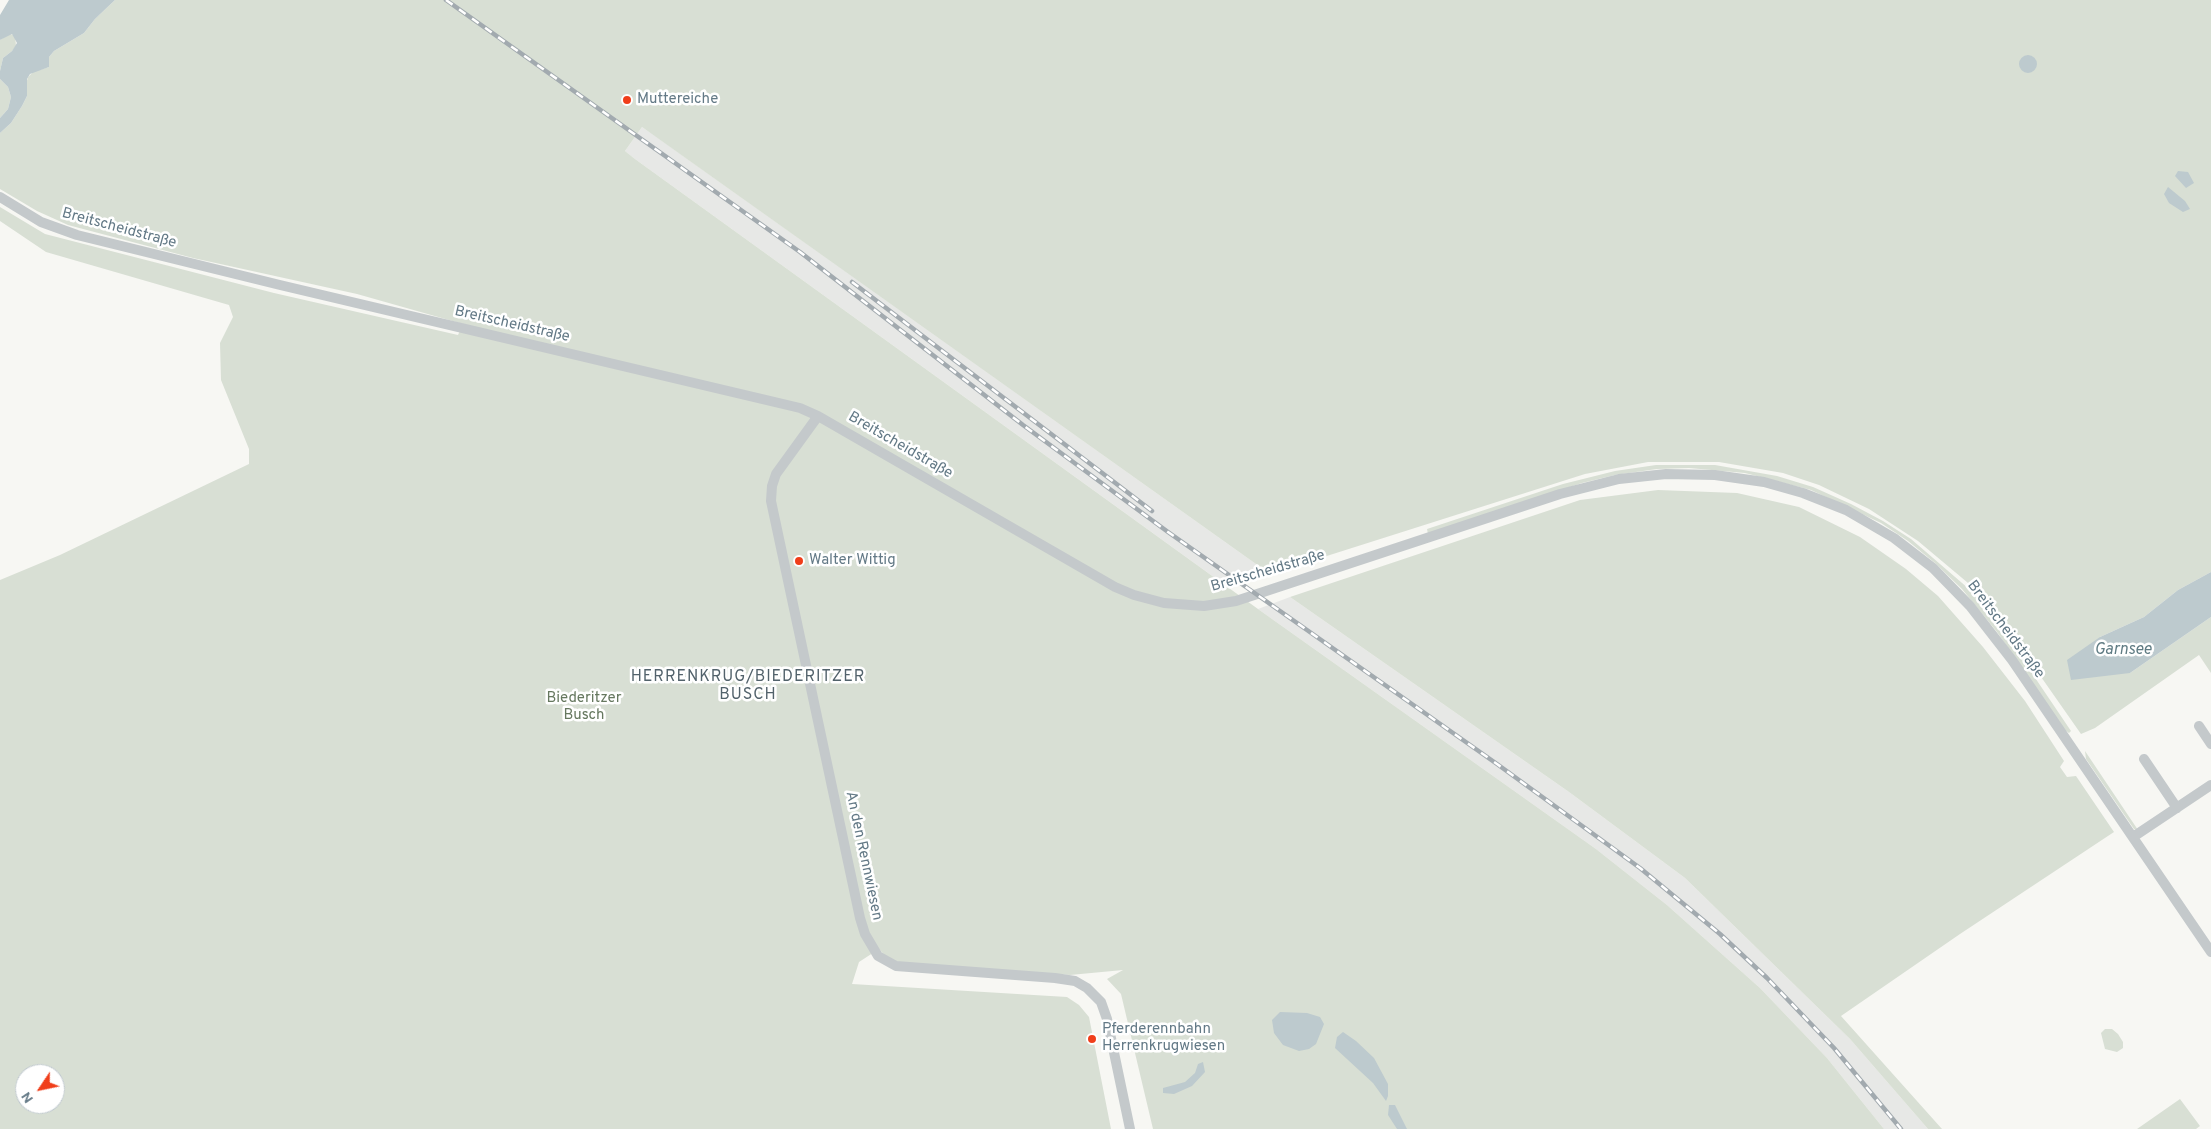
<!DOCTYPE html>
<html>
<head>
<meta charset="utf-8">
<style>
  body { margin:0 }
  #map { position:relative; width:2211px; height:1129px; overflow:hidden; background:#f7f7f3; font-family:Overpass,sans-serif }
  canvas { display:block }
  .north { position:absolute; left:15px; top:1064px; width:50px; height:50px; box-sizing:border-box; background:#fff; border:1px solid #c1c9cf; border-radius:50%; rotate:236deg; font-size:14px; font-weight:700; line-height:20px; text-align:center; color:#637986 }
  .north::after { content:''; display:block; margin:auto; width:18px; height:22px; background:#f03e1a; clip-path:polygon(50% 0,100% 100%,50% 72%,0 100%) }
</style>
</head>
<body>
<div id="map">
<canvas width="2211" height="1129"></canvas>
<div class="north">N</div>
</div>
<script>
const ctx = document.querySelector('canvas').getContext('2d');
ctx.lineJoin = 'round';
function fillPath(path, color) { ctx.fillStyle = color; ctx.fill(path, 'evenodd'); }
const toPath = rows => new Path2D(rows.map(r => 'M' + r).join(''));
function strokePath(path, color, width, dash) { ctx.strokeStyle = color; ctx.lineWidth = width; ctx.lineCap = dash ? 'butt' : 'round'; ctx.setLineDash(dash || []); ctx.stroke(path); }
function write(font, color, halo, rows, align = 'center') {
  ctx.font = font + ' Overpass,sans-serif'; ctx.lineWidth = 5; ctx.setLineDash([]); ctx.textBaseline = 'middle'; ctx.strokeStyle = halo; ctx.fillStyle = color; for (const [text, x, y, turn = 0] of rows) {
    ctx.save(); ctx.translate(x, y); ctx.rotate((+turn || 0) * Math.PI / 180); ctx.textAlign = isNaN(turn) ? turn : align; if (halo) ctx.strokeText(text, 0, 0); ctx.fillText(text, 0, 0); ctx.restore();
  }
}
fillPath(toPath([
  [642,127,658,138,1270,574,1229,588,635,159,625,151],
  [1290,597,1569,792,1685,878,1850,1039,1928,1129,1884,1129,1827,1058,1760,988,1667,905,1596,849,1258,609]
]), '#e7e8e6');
fillPath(toPath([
  [115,0,2211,0,2211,572,2178,590,2144,617,2100,637,2130,673,2211,617,2211,673,2199,655,2095,728,2081,734,1997,614,1974,588,1918,541,1869,509,1819,485,1783,473,1719,462,1648,462,1585,474,1270,574,642,127,625,151,635,159,1258,609,1596,849,1667,905,1760,988,1827,1058,1884,1129,1153,1129,1121,994,1107,979,1123,970,1070,975,899,963,887,958,879,949,859,962,852,984,1067,997,1079,1005,1089,1017,1111,1129,0,1129,0,580,60,555,249,464,249,449,221,380,220,343,233,317,229,305,46,252,0,221,0,207,45,234,274,293,458,335,463,324,357,294,193,258,68,225,37,211,0,189,0,133,11,123,22,106,27,96,26,84,28,77,33,72,49,67,49,57,54,51,84,33,95,19],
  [25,1074,55,1074,55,1104,25,1104],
  [9,34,15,35,16,46,12,51,3,58,0,71,0,40],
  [0,79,8,87,11,97,8,109,0,118],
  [1656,465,1715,465,1777,476,1813,487,1851,504,1883,521,1911,539,1969,589,1992,614,2071,731,2069,733,2065,730,1997,632,1962,589,1935,563,1908,541,1881,523,1811,490,1745,473,1689,468,1657,469,1615,475,1582,483,1428,534,1427,529,1563,484,1615,471],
  [1658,490,1737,493,1799,507,1860,537,1906,569,1938,596,1983,647,2025,701,2064,761,2060,767,2067,777,2076,776,2114,832,1960,934,1841,1016,1942,1129,1928,1129,1850,1039,1685,878,1569,792,1290,597,1580,500],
  [2085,751,2138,830,2134,829,2086,759],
  [2105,1029,2112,1029,2118,1034,2123,1042,2123,1048,2117,1052,2105,1049,2101,1033],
  [2180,1099,2200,1126,2196,1129,2137,1129]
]), '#d8dfd4');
fillPath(toPath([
  [9,0,115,0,95,19,84,33,54,51,49,57,49,67,30,74,27,79,27,96,22,106,11,123,0,133,0,118,8,109,11,97,8,87,0,79,0,71,3,58,12,51,17,43,12,34,0,40,0,15],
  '2019 64a9 9 0 1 1 18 0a9 9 0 1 1-18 0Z',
  [2178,171,2188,172,2194,183,2186,188,2175,176],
  [2168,187,2185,201,2190,209,2183,212,2169,203,2164,194],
  [2211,572,2211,617,2130,673,2071,680,2067,660,2100,637,2144,617,2178,590],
  [1280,1012,1307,1013,1320,1017,1324,1024,1316,1044,1309,1049,1299,1051,1283,1045,1274,1033,1272,1020],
  [1343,1032,1356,1041,1374,1058,1388,1084,1388,1096,1386,1101,1373,1083,1335,1048,1337,1037],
  [1203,1062,1205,1072,1192,1086,1174,1094,1163,1093,1163,1088,1185,1082,1195,1073,1198,1064],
  [1389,1105,1395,1105,1407,1129,1397,1129,1388,1115]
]), '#bdcace');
strokePath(toPath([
  [0,197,41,222,77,235,280,285,800,408,818,416,1115,587,1134,595,1164,603,1204,606,1236,601,1560,494,1619,479,1666,474,1715,475,1764,482,1803,493,1846,510,1894,538,1933,568,1970,606,2012,660,2211,952],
  [818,416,776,474,772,486,771,501,860,918,865,934,878,956,896,966,1055,978,1075,981,1087,988,1101,1002,1107,1019,1130,1129],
  [2199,726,2211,744],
  [2144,759,2177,808],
  [2133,837,2211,785]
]), '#c4c9cb', 10);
const rail = toPath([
  [446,0,800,252,1023,425,1168,532,1497,764,1640,868,1720,934,1767,978,1834,1048,1901,1129],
  [852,282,1152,511]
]);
strokePath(rail, '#a2aaaf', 4.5);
strokePath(rail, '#fff', 2.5, [8]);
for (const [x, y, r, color] of [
  [627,100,5,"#f03e1a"],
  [799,561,5,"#f03e1a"],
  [1092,1039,5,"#f03e1a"]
]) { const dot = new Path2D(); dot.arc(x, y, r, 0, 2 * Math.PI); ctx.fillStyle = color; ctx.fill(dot); strokePath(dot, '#fff', 2); }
write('15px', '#637986', '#fff', [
  ["Muttereiche",637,100],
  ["Walter Wittig",809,561],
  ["Pferderennbahn",1102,1030],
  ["Herrenkrugwiesen",1102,1047]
], 'left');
write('15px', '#637986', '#fff', [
  ["Breitscheidstraße",119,229,15],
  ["Breitscheidstraße",512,325,13],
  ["Breitscheidstraße",900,446,30],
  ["Breitscheidstraße",1268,572,-16],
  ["Breitscheidstraße",2005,630,53],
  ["An den Rennwiesen",863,856,78]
]);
write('15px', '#66785f', '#fff', [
  ["Biederitzer",584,699],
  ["Busch",584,716]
]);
write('italic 16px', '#5f7b83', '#fff', [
  ["Garnsee",2123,651]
]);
ctx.letterSpacing = '1px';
write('16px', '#52626b', '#fff', [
  ["HERRENKRUG/BIEDERITZER",748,678],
  ["BUSCH",748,696]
]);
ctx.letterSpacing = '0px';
</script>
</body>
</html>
